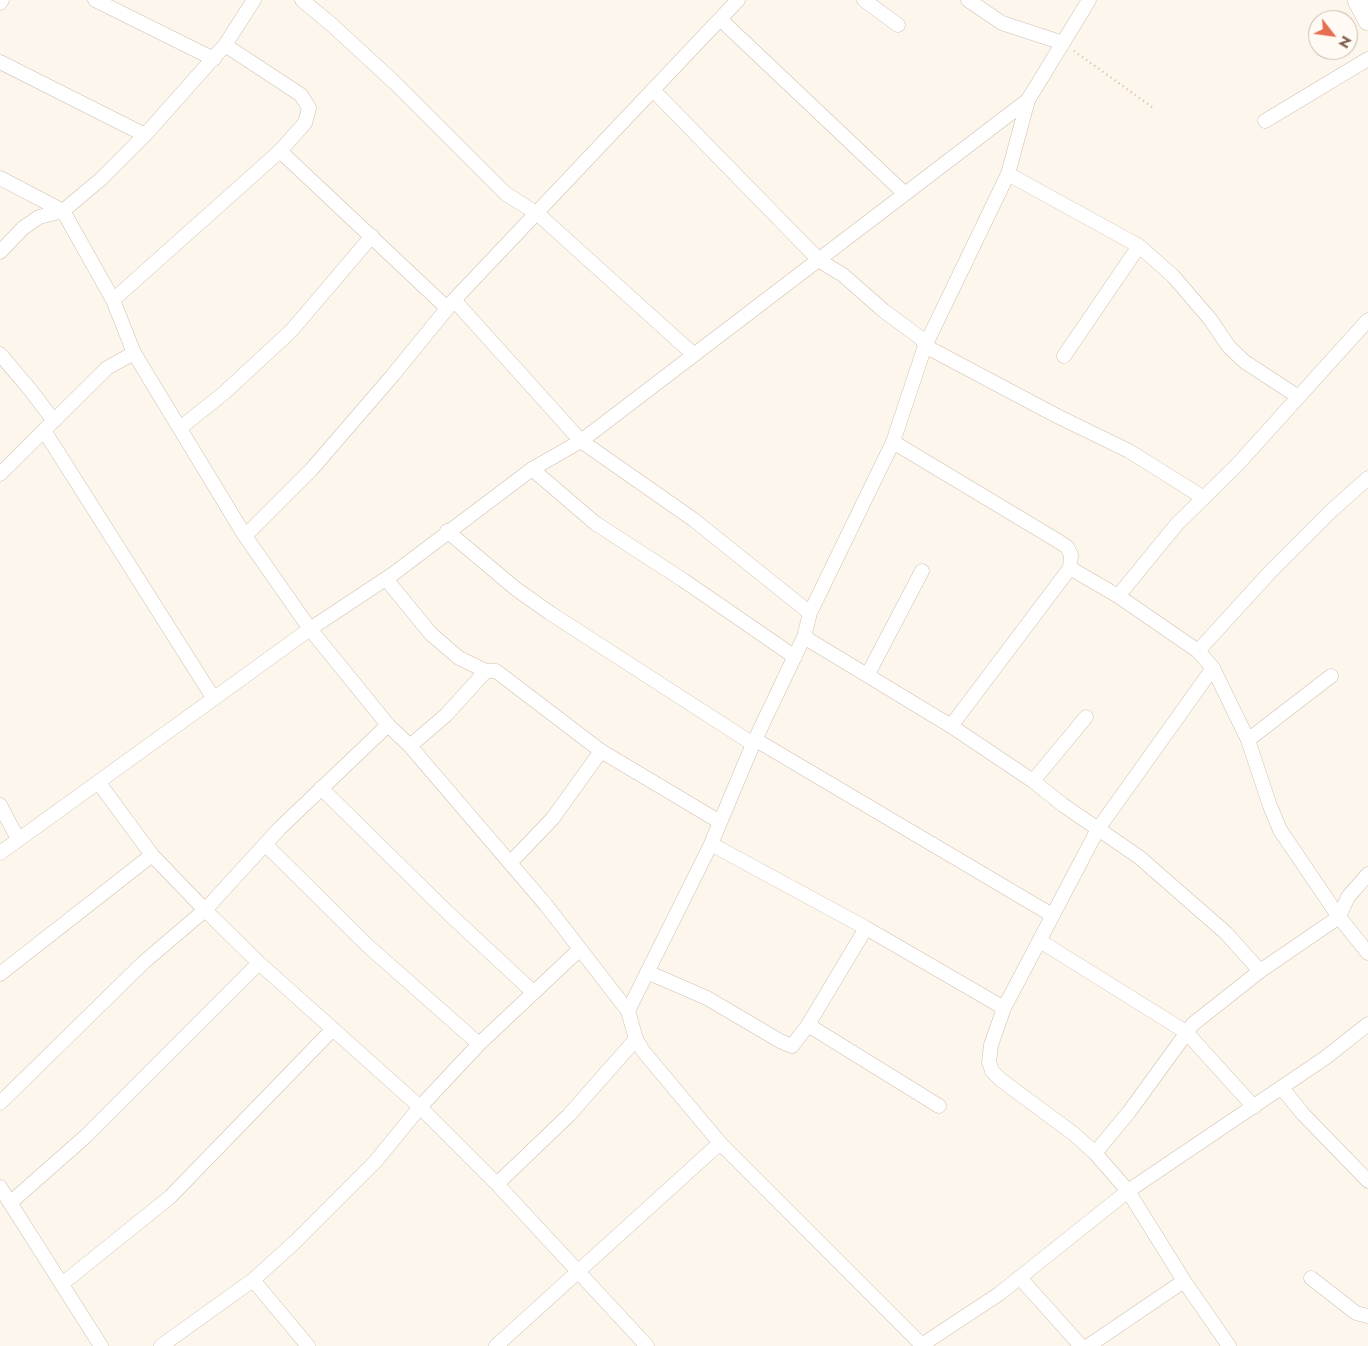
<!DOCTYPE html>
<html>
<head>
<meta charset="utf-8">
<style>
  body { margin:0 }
  #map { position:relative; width:1368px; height:1346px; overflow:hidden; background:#fdf6ec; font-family:Jost,sans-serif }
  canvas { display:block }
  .north { position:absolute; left:1308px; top:10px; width:50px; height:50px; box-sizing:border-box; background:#fffaf3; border:1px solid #cabbb1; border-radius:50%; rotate:120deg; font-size:14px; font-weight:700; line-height:20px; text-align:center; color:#7a5c4d }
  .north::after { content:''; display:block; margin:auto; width:18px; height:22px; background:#e76f51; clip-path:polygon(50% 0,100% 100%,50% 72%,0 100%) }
</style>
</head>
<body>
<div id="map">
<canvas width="1368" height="1346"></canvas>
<div class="north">N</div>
</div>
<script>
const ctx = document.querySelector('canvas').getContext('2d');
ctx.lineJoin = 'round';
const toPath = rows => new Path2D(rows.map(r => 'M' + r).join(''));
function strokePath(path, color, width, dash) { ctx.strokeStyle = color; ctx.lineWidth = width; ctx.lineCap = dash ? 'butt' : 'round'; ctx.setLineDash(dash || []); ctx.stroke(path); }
const street = toPath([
  [95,0,214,59],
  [302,0,332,25,395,83,506,194,538,214,693,354],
  [864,0,898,25],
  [968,0,1002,23,1063,43],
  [0,3,2,0],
  [720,19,904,193],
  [0,62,145,135],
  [653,90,820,261,843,275,884,311,922,339,925,346,1057,416,1129,451,1204,498],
  [1265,121,1368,59],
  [280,151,447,308],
  [1008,174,1139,246,1173,276,1210,319,1229,347,1245,362,1297,396],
  [0,178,63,211,113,300,134,353,245,536,310,629,388,725,410,746,546,905,628,1011,636,1039,643,1051,720,1143,922,1345],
  [0,252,23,228,39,217,63,211,101,179,145,135,225,45,254,0],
  [113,300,280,151,305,123,309,108,301,95,225,45],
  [454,300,581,441,694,520,810,613],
  [0,354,32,392,54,421],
  [1064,356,1139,246],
  [180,428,224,393,291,331,372,236],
  [45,432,214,699],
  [893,442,1058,541,1067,547,1071,555,1070,568,951,726],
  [532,469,595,523,683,580,795,657],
  [0,474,107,368,134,353],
  [447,531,516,589,550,613,753,744],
  [245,536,311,470,393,375,454,300,738,0],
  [1070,568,1118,596,1198,651,1213,668,1248,740,1270,806,1280,830,1339,917,1368,953],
  [386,579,431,634,459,658,486,671,496,671,601,751,720,822],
  [1118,596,1177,524,1237,465,1368,320],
  [804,637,951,726,1033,781,1063,805,1139,857,1226,933,1260,971],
  [1198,651,1271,571,1331,511,1368,478],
  [1213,668,1098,829,1004,1008,991,1045,989,1062,992,1071,1001,1080,1074,1134,1095,1153,1128,1191,1184,1281,1229,1346],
  [868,674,922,571],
  [756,740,1052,915],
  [1248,740,1331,676],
  [410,746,446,715,486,671],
  [1033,781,1086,717],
  [99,783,152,855,205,910,259,963,420,1107,497,1184,647,1346],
  [321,788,447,912,533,992],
  [0,805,18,839],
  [265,844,368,946,479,1044],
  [711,844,866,928,1004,1008],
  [0,853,310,629,393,574,532,469,581,441,1028,100],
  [511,862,553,818,601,751],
  [1040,941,1186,1032,1254,1107],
  [647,972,707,998,780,1041,792,1046,808,1025,866,928],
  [0,974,152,855],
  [628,1011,711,844,753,744,804,637,810,613,893,442,925,346,1008,174,1028,100,1089,0],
  [808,1025,939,1106],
  [1282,1088,1303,1114,1368,1181],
  [0,1103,144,962,205,910,280,828,388,725],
  [1095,1153,1129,1112,1193,1024,1260,971,1339,917,1348,897,1368,874],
  [497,1184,569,1115,636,1039],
  [0,1187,101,1346],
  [10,1203,86,1136,259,963],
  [1020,1278,1081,1346],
  [1311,1278,1356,1313,1368,1316],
  [253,1280,308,1346],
  [62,1284,170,1197,333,1029],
  [161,1346,253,1280,296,1241,375,1162,420,1107,479,1044,580,949],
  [496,1346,720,1143],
  [920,1346,999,1294,1128,1191,1325,1058,1368,1024],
  [1088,1346,1184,1281]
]);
const secondary = toPath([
  [1357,0,1368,21]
]);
strokePath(street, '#d1beb0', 15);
strokePath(secondary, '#d6c0b0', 20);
strokePath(toPath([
  [1074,51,1152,107]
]), '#d9b8a5', 2.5, [1, 4]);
strokePath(street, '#fff', 14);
strokePath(secondary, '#fff', 19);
</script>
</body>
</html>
